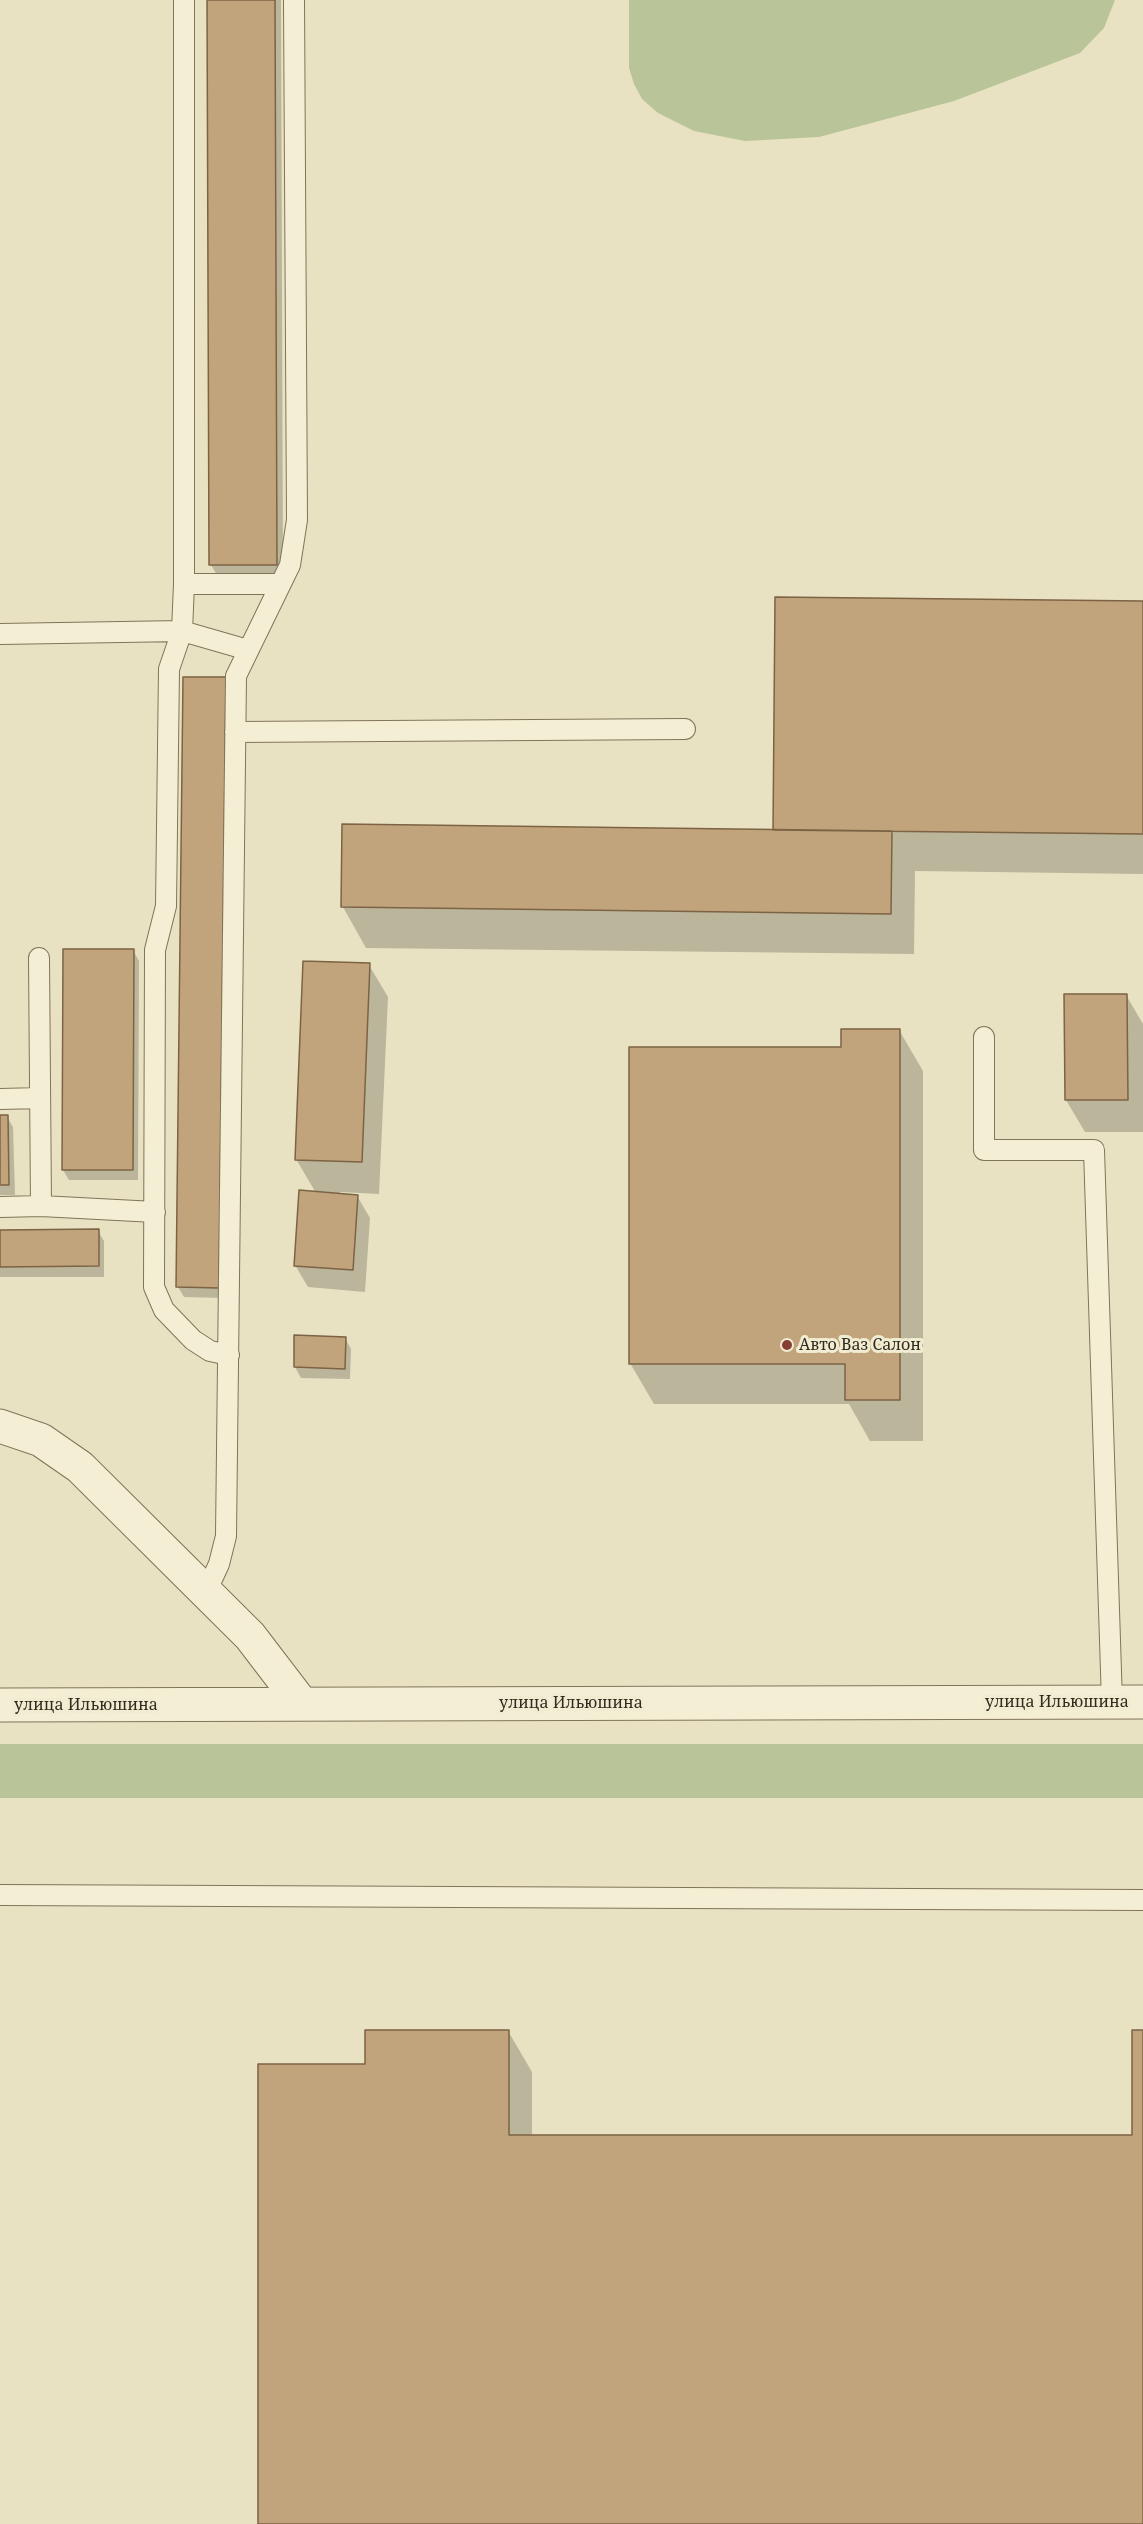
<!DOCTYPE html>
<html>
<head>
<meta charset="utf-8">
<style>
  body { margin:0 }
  canvas { display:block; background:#e8e2c2 }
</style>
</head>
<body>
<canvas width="1143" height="2524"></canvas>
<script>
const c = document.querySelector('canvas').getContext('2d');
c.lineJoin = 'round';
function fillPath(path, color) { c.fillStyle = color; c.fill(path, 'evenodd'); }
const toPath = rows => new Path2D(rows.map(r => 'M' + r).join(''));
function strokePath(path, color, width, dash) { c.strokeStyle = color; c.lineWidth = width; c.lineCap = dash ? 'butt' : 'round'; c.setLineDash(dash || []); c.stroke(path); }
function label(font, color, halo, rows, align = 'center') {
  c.font = font + ' "Noto Serif",serif'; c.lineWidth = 6; c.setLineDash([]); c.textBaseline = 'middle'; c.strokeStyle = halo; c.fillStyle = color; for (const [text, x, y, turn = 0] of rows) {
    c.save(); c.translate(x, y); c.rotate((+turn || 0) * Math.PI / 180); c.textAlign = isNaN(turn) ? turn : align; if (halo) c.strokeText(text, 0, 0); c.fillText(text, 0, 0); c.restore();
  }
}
const green = toPath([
  [629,0,1115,0,1104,28,1080,53,954,101,819,137,745,141,694,131,658,113,642,99,634,84,629,68],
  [0,1744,1143,1744,1143,1798,0,1798]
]);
const shadow = toPath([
  [209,0,281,0,283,575,217,575,211,565],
  [1143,603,1143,874,915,871,914,954,366,948,343,907,774,831],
  [225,679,231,689,224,1298,184,1297,178,1287],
  [133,950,139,961,138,1180,69,1180,63,1170],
  [369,965,388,997,379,1194,340,1192,339,1195,357,1196,370,1218,365,1292,308,1287,295,1265,316,1193,296,1159],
  [1066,995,1126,995,1143,1024,1143,1132,1085,1132,1066,1100],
  [899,1030,923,1071,923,1441,870,1441,849,1404,654,1404,630,1363,842,1049],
  [0,1117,7,1117,13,1127,15,1195,0,1195],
  [0,1231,98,1231,104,1241,104,1277,0,1277],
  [345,1338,351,1349,350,1379,301,1378,295,1367],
  [508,2031,532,2072,532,2137,1133,2137,1143,2031,1143,2524,260,2524,366,2066]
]);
const building = toPath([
  [207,0,275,0,277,565,209,565,207,0],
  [775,597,1143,601,1143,834,773,830,775,597],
  [183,677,226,677,219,1288,176,1287,183,677],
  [342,824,892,831,891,914,341,907,342,824],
  [63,949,134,949,133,1170,62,1170,63,949],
  [303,961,370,963,362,1162,295,1160,303,961],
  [1064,994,1127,994,1128,1100,1065,1100,1064,994],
  [841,1029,900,1029,900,1400,845,1400,845,1364,629,1364,629,1047,841,1047,841,1029],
  [0,1115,8,1115,9,1185,0,1185,0,1115],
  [299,1190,358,1195,353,1270,294,1266,299,1190],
  [99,1229,99,1266,0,1267,0,1230,99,1229],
  [294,1335,346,1337,345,1369,294,1367,294,1335],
  [365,2030,509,2030,509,2135,1132,2135,1132,2030,1143,2030,1143,2524,258,2524,258,2064,365,2064,365,2030]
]);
const service = toPath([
  [184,0,184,584,182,631,169,669,166,906,155,950,154,1287,164,1310,193,1340,210,1351,229,1355],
  [184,584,280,584],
  [0,634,182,631,248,650],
  [235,732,685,729],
  [984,1037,984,1150,1094,1150,1112,1702],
  [0,1099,40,1098],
  [41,1206,155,1212],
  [0,1207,41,1206,39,958],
  [206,1592,219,1564,226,1536,236,676,290,565,297,520,294,0],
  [0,1895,1143,1900]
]);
const minor = toPath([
  [0,1426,41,1440,80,1467,250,1636,302,1704],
  [0,1705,1143,1702]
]);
const markers = [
  [787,1345,6,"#883f33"]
];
const poiNames = [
  ["Авто Ваз Салон",799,1345]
];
const streetNames = [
  ["улица Ильюшина",1057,1702],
  ["улица Ильюшина",571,1703],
  ["улица Ильюшина",86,1705]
];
fillPath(green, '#b9c598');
fillPath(shadow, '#0003');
fillPath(building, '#c2a47c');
strokePath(building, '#7c6344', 1.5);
strokePath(service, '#80745b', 22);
strokePath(minor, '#80745b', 35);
strokePath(service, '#f4efd4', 20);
strokePath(minor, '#f4efd4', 33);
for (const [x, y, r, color] of markers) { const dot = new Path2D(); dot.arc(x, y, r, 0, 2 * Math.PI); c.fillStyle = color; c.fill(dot); strokePath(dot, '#f0ecd1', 2); }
label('16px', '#322a1e', '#f0ecd1', poiNames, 'left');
label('16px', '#322a1e', '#f0ecd1', streetNames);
</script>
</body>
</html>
